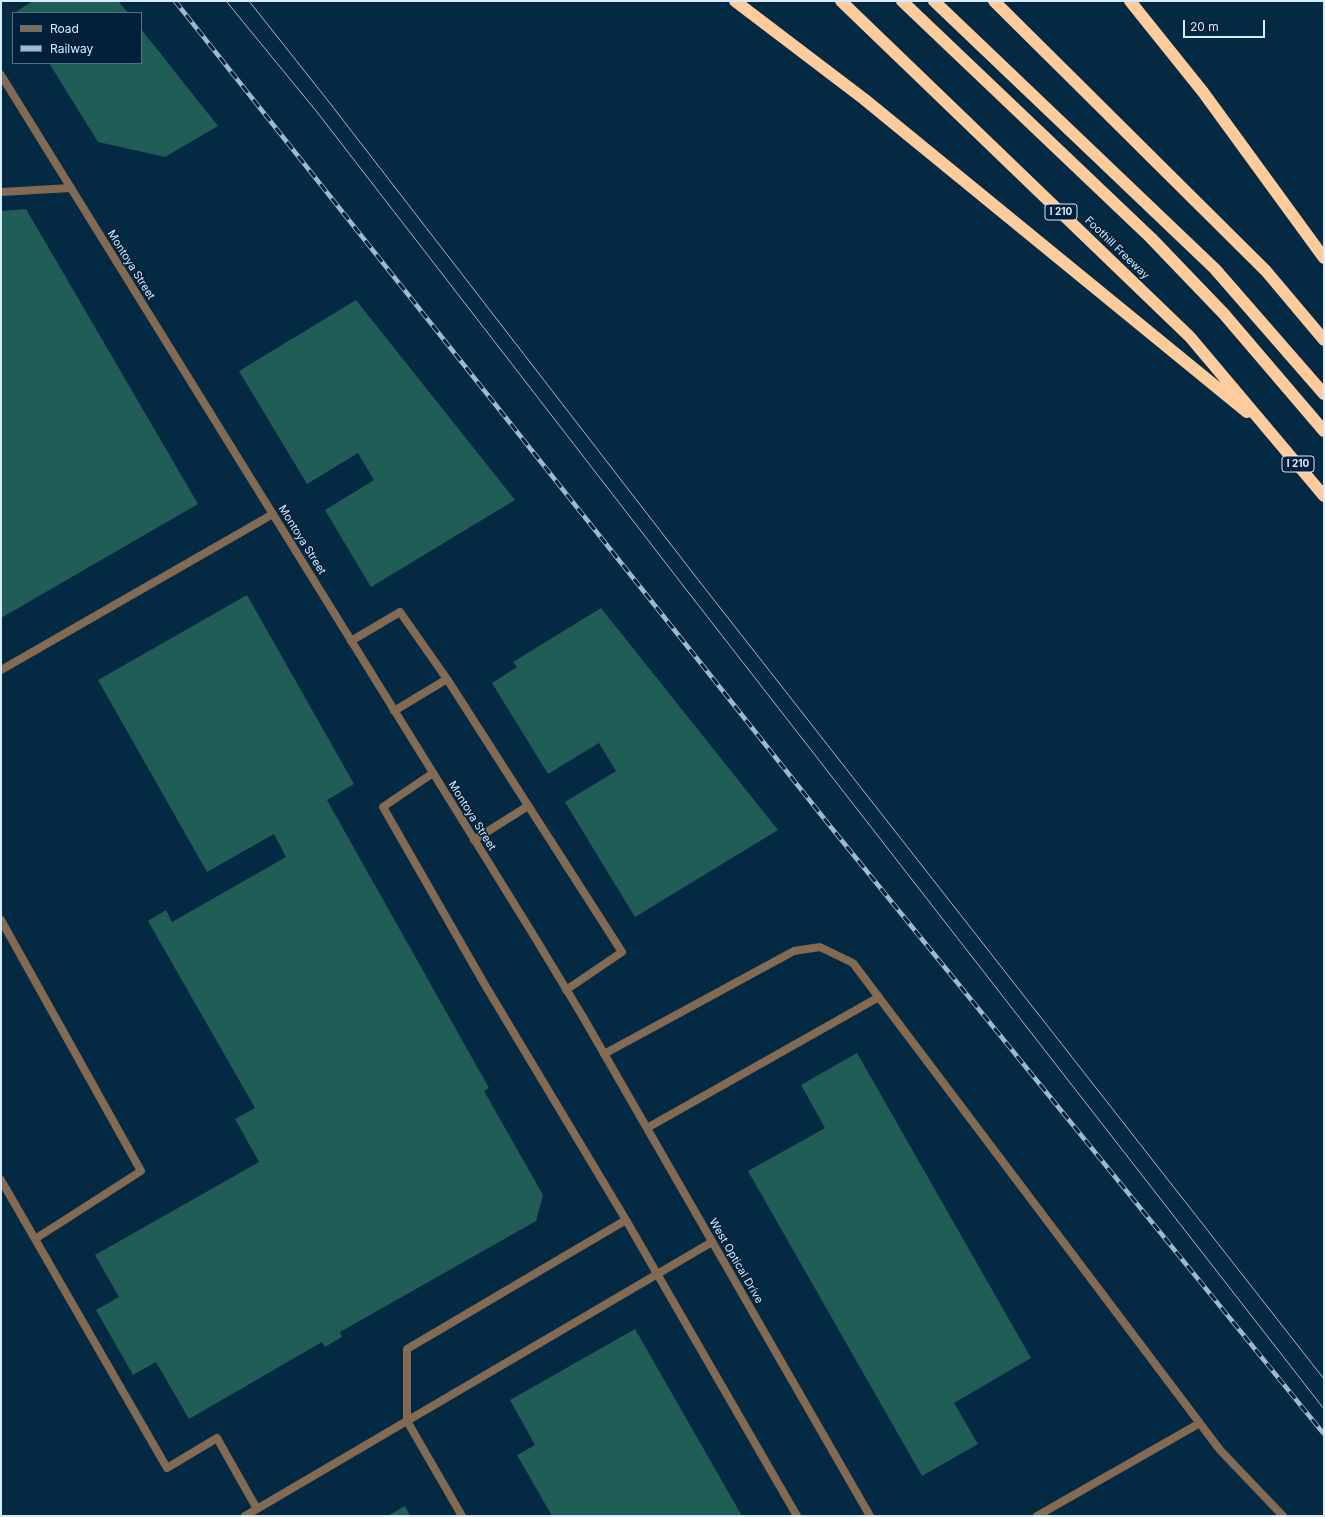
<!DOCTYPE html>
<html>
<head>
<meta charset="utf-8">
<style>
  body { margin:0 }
  #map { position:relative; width:1325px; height:1517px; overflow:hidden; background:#042943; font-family:Inter,sans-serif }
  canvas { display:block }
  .frame { position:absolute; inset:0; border:2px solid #d9ecfe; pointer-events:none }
  .legend { position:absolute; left:12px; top:12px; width:130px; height:52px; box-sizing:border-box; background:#001f38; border:1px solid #577187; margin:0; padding:5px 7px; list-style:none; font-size:12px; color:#d9ecfe }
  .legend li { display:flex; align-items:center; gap:8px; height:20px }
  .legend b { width:20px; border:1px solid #577187 }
  .scale { position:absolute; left:1183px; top:20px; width:82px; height:18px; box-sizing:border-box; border:2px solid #d9ecfe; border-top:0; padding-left:5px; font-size:12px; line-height:14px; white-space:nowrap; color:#d9ecfe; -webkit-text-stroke:3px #001f38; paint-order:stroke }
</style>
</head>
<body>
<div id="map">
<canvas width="1325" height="1517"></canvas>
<div class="frame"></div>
<ul class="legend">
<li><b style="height:5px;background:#836a53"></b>Road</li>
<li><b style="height:5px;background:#a1b9cd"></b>Railway</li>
</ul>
<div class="scale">20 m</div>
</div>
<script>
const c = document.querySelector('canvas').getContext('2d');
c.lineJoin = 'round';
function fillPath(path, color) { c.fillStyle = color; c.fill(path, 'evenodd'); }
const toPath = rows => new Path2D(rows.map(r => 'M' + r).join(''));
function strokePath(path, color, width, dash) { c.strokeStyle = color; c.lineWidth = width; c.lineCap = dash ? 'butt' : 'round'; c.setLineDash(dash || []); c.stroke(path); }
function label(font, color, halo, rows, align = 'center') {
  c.font = font + ' Inter,sans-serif'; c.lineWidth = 3; c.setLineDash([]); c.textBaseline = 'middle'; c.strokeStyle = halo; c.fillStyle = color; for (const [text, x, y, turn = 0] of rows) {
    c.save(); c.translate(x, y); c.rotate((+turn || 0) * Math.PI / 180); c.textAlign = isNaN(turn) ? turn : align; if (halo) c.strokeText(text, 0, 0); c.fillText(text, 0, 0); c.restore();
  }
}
const building = toPath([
  [33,1,118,1,128,13,18,13,17,11],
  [141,29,218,126,165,157,98,142,49,63,141,63],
  [26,209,198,504,1,618,1,211],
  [356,300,515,500,371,587,325,510,374,480,358,453,307,484,239,371],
  [247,595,354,784,327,800,489,1088,484,1091,543,1195,536,1221,340,1332,342,1337,325,1347,322,1342,189,1419,156,1362,133,1375,96,1310,119,1297,95,1255,259,1162,235,1119,255,1108,148,921,166,910,172,922,286,857,274,834,207,872,98,680],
  [601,608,778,830,635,917,565,802,616,771,605,753,599,743,548,774,492,683,517,667,513,662],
  [857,1053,1031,1358,954,1403,978,1444,922,1476,748,1171,825,1128,801,1085],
  [635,1329,742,1516,552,1516,517,1455,535,1445,510,1400],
  [405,1506,410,1516,387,1516]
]);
const lane = toPath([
  [1,192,71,188],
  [351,641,400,612,447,679],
  [1,670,273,514],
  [394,711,447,679,622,952,566,990],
  [433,773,383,807,485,985,626,1220],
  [474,840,528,806],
  [1,920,141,1171,35,1239,167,1468,217,1438,257,1509],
  [583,1017,870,1516],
  [604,1054,794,951,820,947,853,963,1220,1450,1283,1516],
  [647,1128,879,997],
  [1,1180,35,1239],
  [245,1516,712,1242],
  [462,1516,407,1421,407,1349,626,1220,797,1516],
  [1037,1516,1200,1423]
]);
const street = toPath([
  [1,75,531,931,583,1017]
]);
const highway = toPath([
  [735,1,864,99,1247,412],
  [841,1,1190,337,1324,496],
  [902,1,1151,238,1224,314,1324,431],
  [934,1,1215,269,1324,394],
  [994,1,1266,271,1324,340],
  [1130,1,1203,92,1324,258]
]);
const tram = toPath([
  [226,1,317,112,685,588,1324,1409],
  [249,1,329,102,696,577,1324,1379]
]);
const rail = toPath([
  [175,1,830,826,1324,1434]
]);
const shields = [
  [1061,212,32],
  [1298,464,32]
];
const shieldNames = [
  ["I 210",1061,212],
  ["I 210",1298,464]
];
const streetNames = [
  ["Foothill Freeway",1117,248,44],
  ["Montoya Street",131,265,58],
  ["Montoya Street",302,540,58],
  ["Montoya Street",472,816,58],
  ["West Optical Drive",736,1261,60]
];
fillPath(building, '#205d57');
strokePath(lane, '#836a53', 8);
strokePath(street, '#836a53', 8);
strokePath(highway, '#fecc9c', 12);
strokePath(tram, '#a1b9cd', 1);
strokePath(rail, '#a1b9cd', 4.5);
strokePath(rail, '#001f38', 3, [9]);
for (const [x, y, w] of shields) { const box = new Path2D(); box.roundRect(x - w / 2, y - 8, w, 16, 3); c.fillStyle = '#001f38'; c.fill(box); strokePath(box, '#d9ecfe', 1); }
label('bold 10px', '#d9ecfe', null, shieldNames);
label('11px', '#d9ecfe', '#001f38', streetNames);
</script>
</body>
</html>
